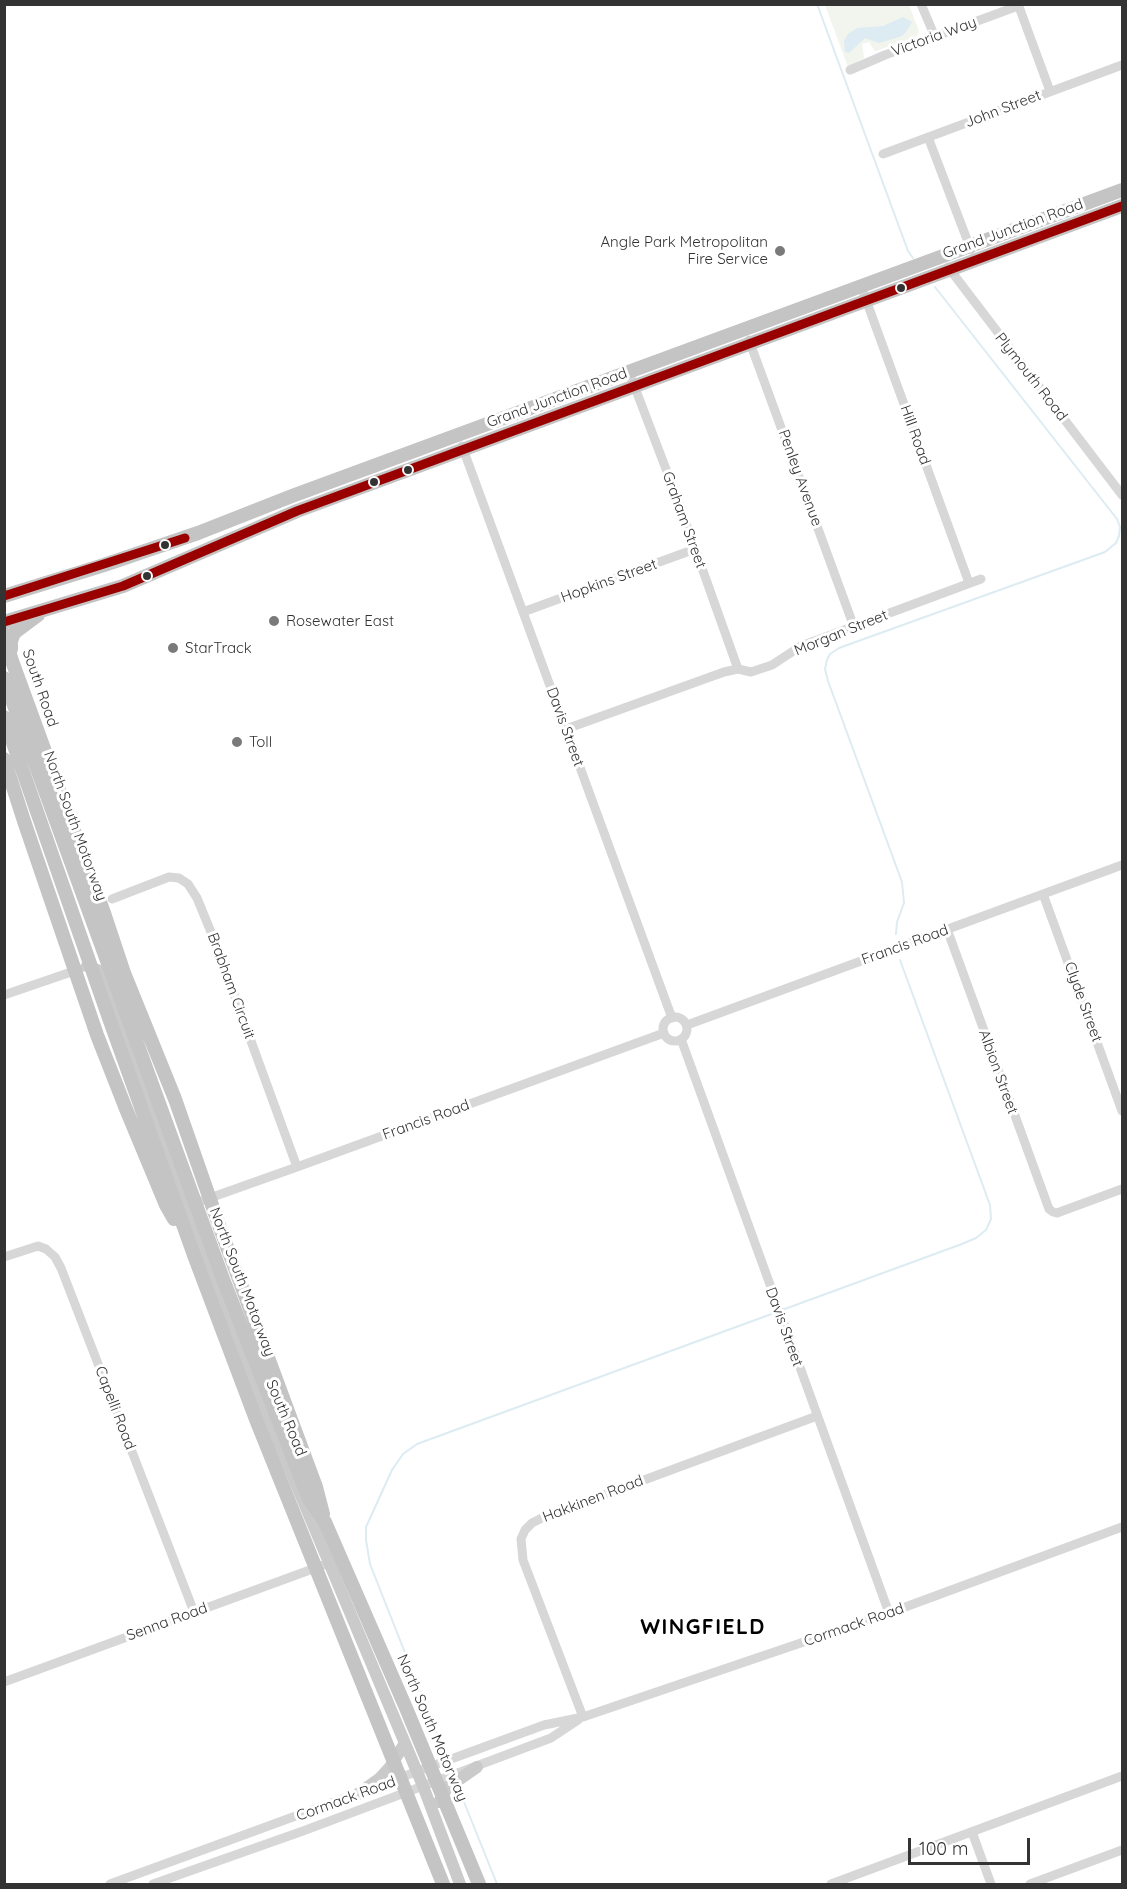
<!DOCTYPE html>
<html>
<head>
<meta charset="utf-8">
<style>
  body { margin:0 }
  #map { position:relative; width:1127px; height:1889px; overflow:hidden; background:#fff; font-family:Quicksand,sans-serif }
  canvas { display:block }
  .frame { position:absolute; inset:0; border:6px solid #333; pointer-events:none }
  .scale { position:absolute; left:908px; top:1838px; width:122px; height:27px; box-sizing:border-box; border:3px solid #333; border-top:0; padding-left:8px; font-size:18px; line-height:21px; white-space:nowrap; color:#333; -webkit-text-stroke:4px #fff; paint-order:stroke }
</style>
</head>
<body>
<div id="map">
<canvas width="1127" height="1889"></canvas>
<div class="frame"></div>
<div class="scale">100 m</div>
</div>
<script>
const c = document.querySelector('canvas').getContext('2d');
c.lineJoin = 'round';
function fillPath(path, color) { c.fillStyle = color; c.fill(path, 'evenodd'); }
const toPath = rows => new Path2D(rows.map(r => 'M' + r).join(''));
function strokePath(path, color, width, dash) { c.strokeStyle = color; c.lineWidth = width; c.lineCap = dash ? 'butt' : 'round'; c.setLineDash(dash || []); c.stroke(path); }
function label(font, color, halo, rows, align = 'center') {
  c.font = font + ' Quicksand,sans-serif'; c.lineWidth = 6; c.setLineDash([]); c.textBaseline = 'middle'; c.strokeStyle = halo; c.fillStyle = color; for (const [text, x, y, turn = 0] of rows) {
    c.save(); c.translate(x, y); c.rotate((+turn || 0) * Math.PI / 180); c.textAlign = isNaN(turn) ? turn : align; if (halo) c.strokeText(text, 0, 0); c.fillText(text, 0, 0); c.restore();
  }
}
const green = toPath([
  [825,5,909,5,919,31,917,36,876,51,874,50,869,42,862,44,864,58,848,67]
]);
const water = toPath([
  [903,17,912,22,906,32,902,36,879,43,865,38,849,53,845,52,844,41,848,34,857,28,883,26]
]);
const stream = toPath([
  [817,4,908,251,913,258],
  [896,934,897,922,904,903,902,882,828,681,825,669,827,660,830,654,839,648,1105,552,1116,543,1119,536,1120,527,1117,519,935,287],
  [782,1310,962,1244,976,1238,986,1230,991,1219,990,1205,900,960],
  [441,1744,370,1564,366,1540,366,1527,392,1470,403,1454,417,1444,777,1312],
  [462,1797,497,1884]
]);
const minor = toPath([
  [921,4,935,37],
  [1018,4,1050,91],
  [850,70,885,55,1018,6],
  [928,137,971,250],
  [883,154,1122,65],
  [948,267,1122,495],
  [861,286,969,583],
  [749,340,854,627],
  [629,372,677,498,738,669],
  [462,446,672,1018],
  [523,612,695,549],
  [566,729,724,672,738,669,751,672,772,665,801,646,981,579],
  [1043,894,1122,1111],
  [112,899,169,877,179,878,188,884,197,898,213,937,297,1167],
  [947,929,1049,1209,1053,1212,1057,1213,1122,1189],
  [4,995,80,969],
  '663 1029a12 12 0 1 1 24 0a12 12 0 1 1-24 0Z',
  [687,1025,1122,865],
  [681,1039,889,1613],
  [190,1205,297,1167,664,1033],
  [4,1257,38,1246,46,1249,55,1257,61,1268,194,1612],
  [4,1682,329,1563],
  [583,1717,523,1560,521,1539,525,1530,532,1523,544,1517,817,1416],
  [972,1832,991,1884],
  [110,1884,544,1725,583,1717,889,1613,1122,1527],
  [153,1884,303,1831,551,1738,578,1720],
  [831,1884,1122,1776],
  [1030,1884,1122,1850]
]);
const major = toPath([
  [87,966,100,971,106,980,256,1389,423,1786,460,1884],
  [358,1794,379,1779,390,1767,405,1743],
  [439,1802,447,1788,477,1767]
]);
const highway = toPath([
  [4,596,104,565,198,533,292,496,1122,190],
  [4,622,123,586,297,511,1122,206],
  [4,634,12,661,104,913,124,973,175,1099,220,1228,316,1487,323,1514],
  [11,649,11,641,14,633,38,615],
  [4,678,223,1279,309,1499,325,1522,406,1708,479,1884],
  [4,717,110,1021,195,1258,257,1422,443,1884],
  [4,759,25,824,97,1035,126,1109,166,1205,174,1219]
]);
const bus1 = toPath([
  [4,596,185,538],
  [4,622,123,586,297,511,1122,206]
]);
const markers = [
  [780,251,6,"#7a7a7a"],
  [901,288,5,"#333"],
  [408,470,5,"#333"],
  [374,482,5,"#333"],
  [165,545,5,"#333"],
  [147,576,5,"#333"],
  [274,621,6,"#7a7a7a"],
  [173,648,6,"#7a7a7a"],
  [237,742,6,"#7a7a7a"]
];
const streetNames = [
  ["Victoria Way",934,37,-20],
  ["John Street",1003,109,-21],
  ["Grand Junction Road",1013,229,-20],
  ["Plymouth Road",1031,377,52],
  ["Grand Junction Road",557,398,-20],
  ["Hill Road",915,435,70],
  ["Penley Avenue",800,478,70],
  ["Graham Street",684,520,70],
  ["Hopkins Street",609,581,-20],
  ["Morgan Street",841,633,-22],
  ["South Road",40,688,71],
  ["Davis Street",565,727,70],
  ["North South Motorway",75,826,70],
  ["Francis Road",905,945,-20],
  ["Brabham Circuit",231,986,70],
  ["Clyde Street",1083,1002,70],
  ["Albion Street",998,1072,70],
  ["Francis Road",426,1120,-20],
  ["North South Motorway",242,1282,69],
  ["Davis Street",784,1327,70],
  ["Capelli Road",115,1408,69],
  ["South Road",286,1418,67],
  ["Hakkinen Road",593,1499,-21],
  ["Senna Road",167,1622,-20],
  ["Cormack Road",854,1625,-19],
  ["North South Motorway",432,1728,67],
  ["Cormack Road",346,1799,-20]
];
const poiNames = [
  ["Angle Park Metropolitan",768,242,"right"],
  ["Fire Service",768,259,"right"],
  ["Rosewater East",286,621],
  ["StarTrack",185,648],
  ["Toll",249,742]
];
const districtNames = [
  ["WINGFIELD",703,1628]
];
fillPath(green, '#f1f5ed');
fillPath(water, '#ddebf3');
strokePath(stream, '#ddebf3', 2);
strokePath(minor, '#d7d7d7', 9);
strokePath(major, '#cacaca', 12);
strokePath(highway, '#c4c4c4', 14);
strokePath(bus1, '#900', 9);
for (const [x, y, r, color] of markers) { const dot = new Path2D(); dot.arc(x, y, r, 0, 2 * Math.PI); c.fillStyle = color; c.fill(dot); strokePath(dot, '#fff', 2); }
label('15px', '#333', '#fff', streetNames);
label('15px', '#333', '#fff', poiNames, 'left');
c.letterSpacing = '1.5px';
label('bold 21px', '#000', '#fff', districtNames);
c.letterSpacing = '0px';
</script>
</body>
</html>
